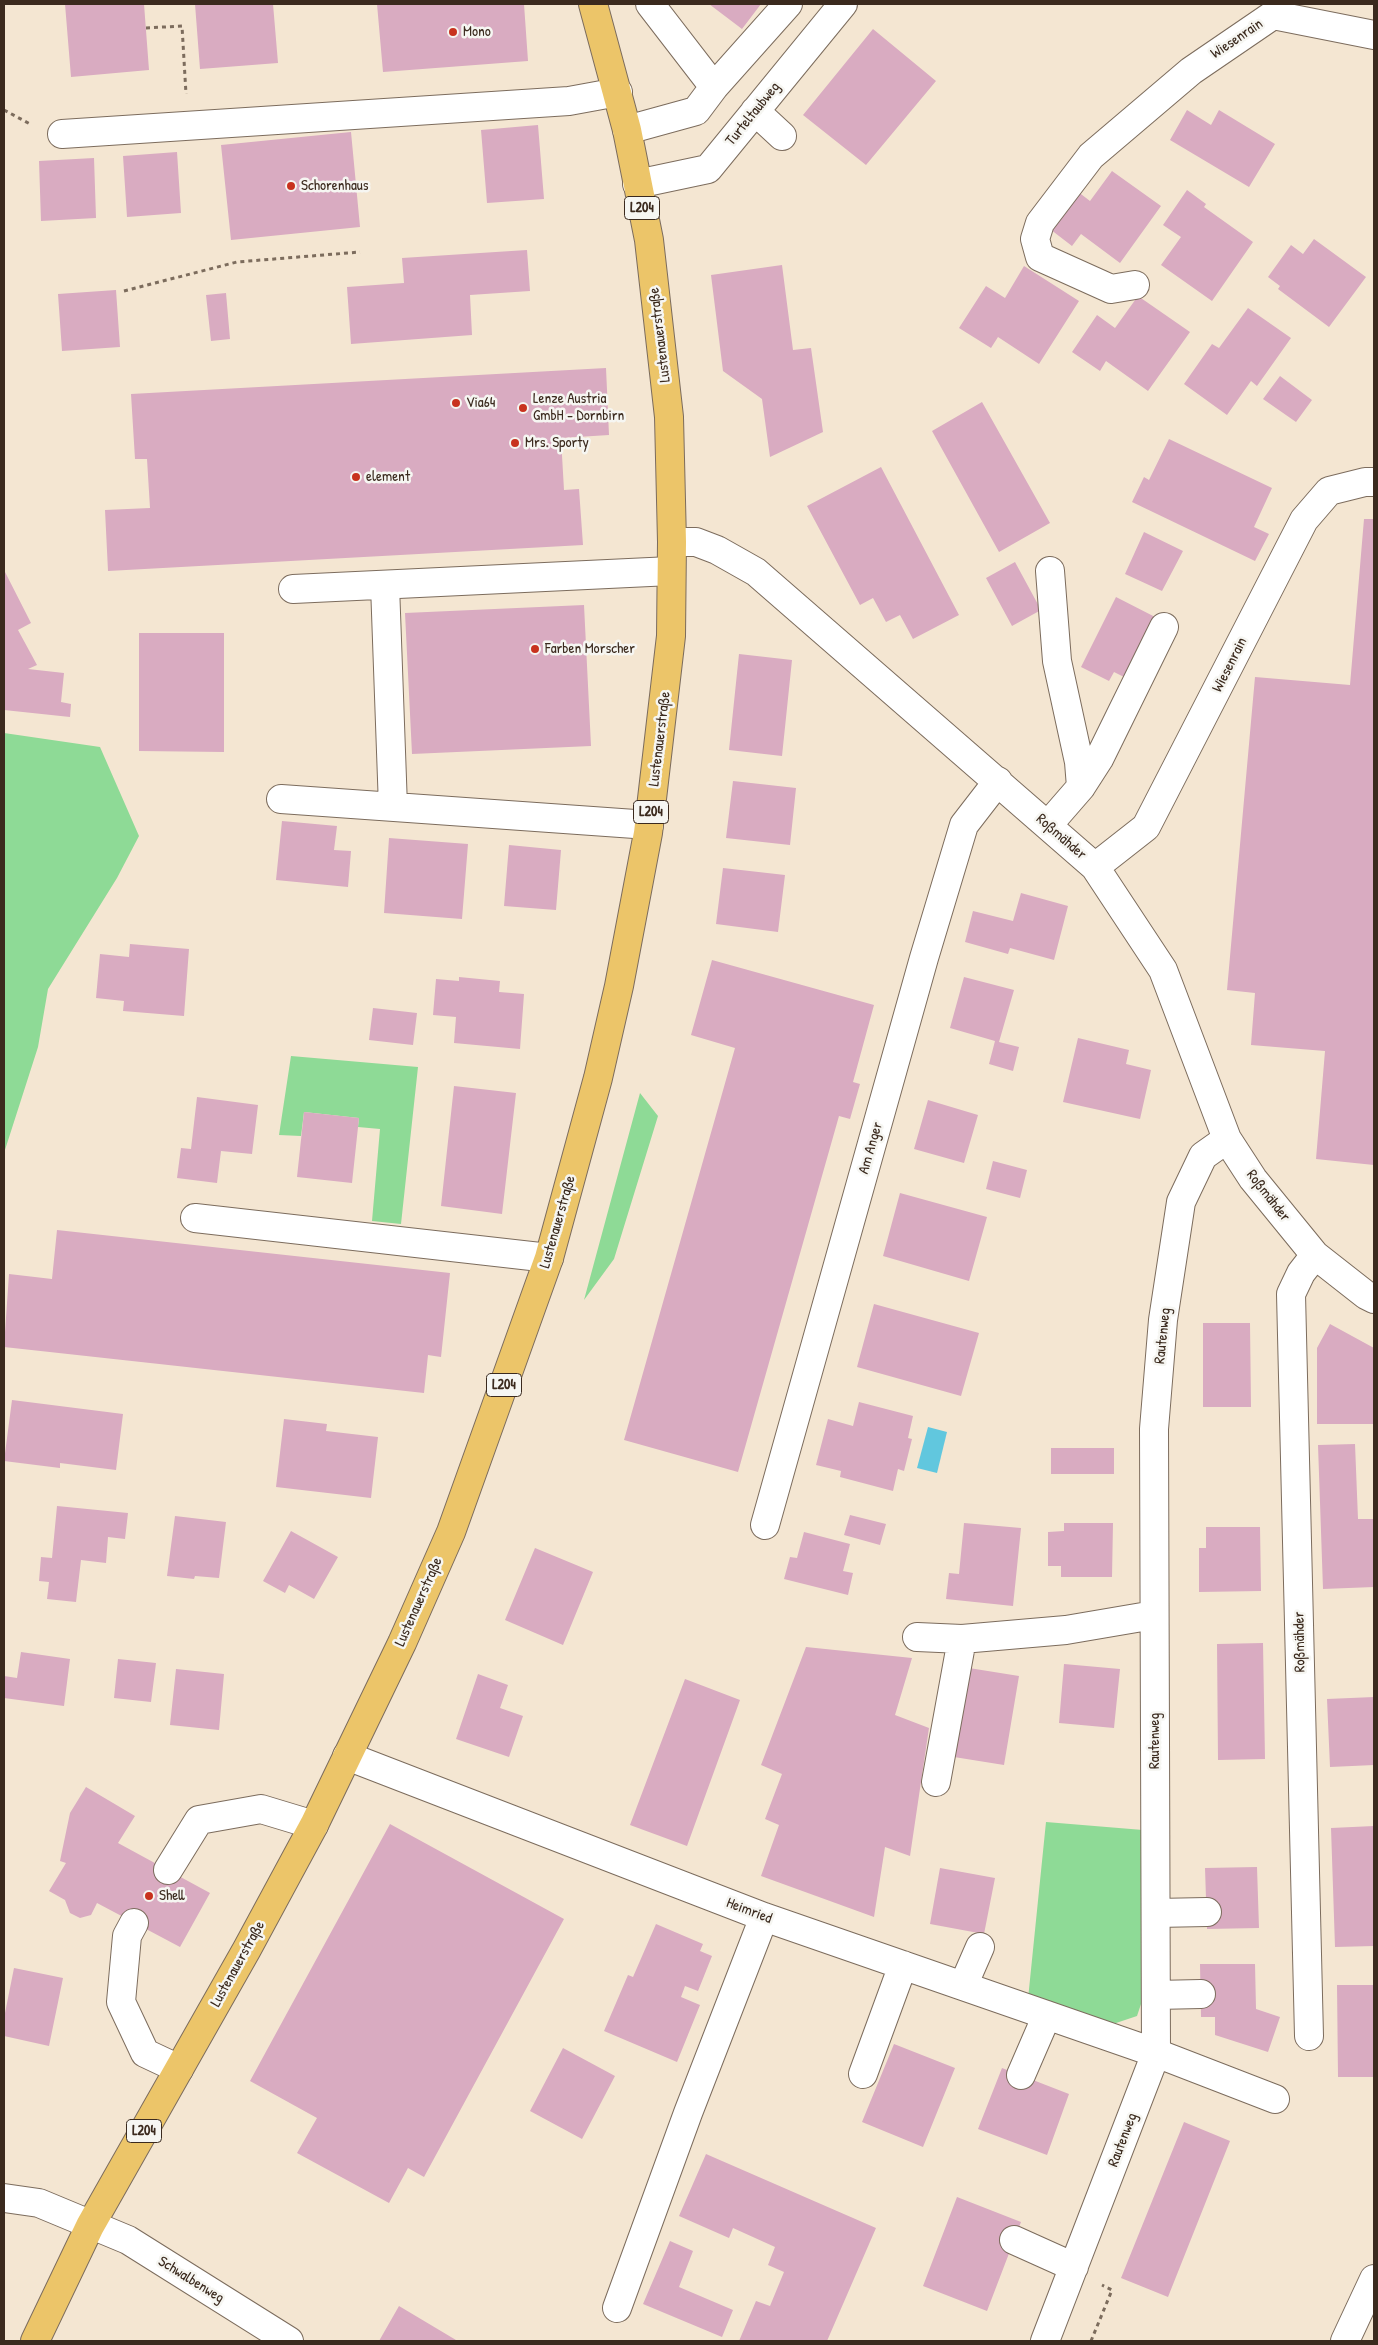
<!DOCTYPE html>
<html>
<head>
<meta charset="utf-8">
<style>
  body { margin:0 }
  #map { position:relative; width:1378px; height:2345px; overflow:hidden; background:#f4e6d2; font-family:"Patrick Hand",sans-serif }
  canvas { display:block }
  .frame { position:absolute; inset:0; border:5px solid #3b2a1e; pointer-events:none }
</style>
</head>
<body>
<div id="map">
<canvas width="1378" height="2345"></canvas>
<div class="frame"></div>
</div>
<script>
const c = document.querySelector('canvas').getContext('2d');
c.lineJoin = 'round';
function fillPath(path, color) { c.fillStyle = color; c.fill(path, 'evenodd'); }
const toPath = rows => new Path2D(rows.map(r => 'M' + r).join(''));
function strokePath(path, color, width, dash) { c.strokeStyle = color; c.lineWidth = width; c.lineCap = dash ? 'butt' : 'round'; c.setLineDash(dash || []); c.stroke(path); }
function label(font, color, halo, rows, align = 'center') {
  c.font = font + ' "Patrick Hand",sans-serif'; c.lineWidth = 5; c.setLineDash([]); c.textBaseline = 'middle'; c.strokeStyle = halo; c.fillStyle = color; for (const [text, x, y, turn = 0] of rows) {
    c.save(); c.translate(x, y); c.rotate((+turn || 0) * Math.PI / 180); c.textAlign = isNaN(turn) ? turn : align; if (halo) c.strokeText(text, 0, 0); c.fillText(text, 0, 0); c.restore();
  }
}
const green = toPath([
  [4,733,100,747,139,836,117,878,48,989,38,1047,4,1153],
  [291,1056,418,1067,401,1224,372,1221,380,1129,358,1127,359,1118,304,1112,301,1136,279,1135],
  [640,1093,658,1116,614,1259,584,1300],
  [1046,1822,1143,1830,1145,1992,1137,2016,1116,2023,1080,2019,1028,1999]
]);
const water = toPath([
  [928,1427,947,1432,937,1473,917,1468]
]);
const building = toPath([
  [65,4,144,4,149,70,71,77],
  [195,4,273,4,278,63,200,69],
  [377,4,524,4,528,61,383,72],
  [709,4,761,4,742,29],
  [873,29,936,81,866,165,803,115],
  [1187,110,1211,125,1219,110,1275,144,1249,187,1170,140],
  [538,125,544,199,487,203,481,130],
  [351,132,360,227,231,240,221,145],
  [177,152,181,213,127,217,123,156],
  [94,158,96,218,41,221,39,161],
  [1112,171,1161,206,1120,263,1081,234,1072,246,1046,226,1073,188,1090,201],
  [1187,190,1206,204,1204,207,1253,242,1212,301,1161,265,1181,237,1163,225],
  [1314,239,1366,277,1329,327,1278,289,1280,286,1268,277,1291,245,1303,254],
  [527,250,530,291,470,295,472,335,351,344,347,287,404,283,402,258],
  [782,265,793,350,811,348,823,432,770,457,762,399,723,371,711,275],
  [1024,266,1079,301,1039,364,998,337,991,348,959,328,986,286,1005,298],
  [116,290,120,347,62,351,58,294],
  [226,293,230,339,211,341,206,295],
  [1138,296,1190,332,1148,391,1106,361,1100,371,1072,352,1097,315,1115,328],
  [1248,308,1291,338,1257,386,1251,381,1227,415,1184,384,1212,344,1219,348],
  [606,368,609,435,561,438,564,490,579,489,583,545,108,571,105,510,150,508,147,459,135,459,131,394],
  [1280,376,1312,400,1296,422,1263,399],
  [982,402,1050,523,999,552,932,431],
  [1169,439,1272,488,1254,527,1269,534,1255,561,1132,502,1144,477,1149,480],
  [881,467,959,615,913,639,900,615,886,622,873,598,860,605,807,506],
  [1364,519,1374,519,1374,1165,1316,1159,1325,1051,1251,1045,1255,993,1227,990,1255,677,1350,685],
  [1144,532,1183,551,1162,591,1125,574],
  [1015,562,1041,610,1012,626,986,578],
  [4,570,31,623,18,630,37,665,28,669,64,673,61,702,71,704,70,717,4,710],
  [1116,597,1159,619,1130,680,1114,672,1109,681,1081,667],
  [584,605,591,746,412,754,405,613],
  [139,633,224,633,224,752,139,751],
  [739,654,792,660,782,756,729,750],
  [733,781,796,788,790,845,726,838],
  [282,821,337,826,334,850,351,851,348,887,276,880],
  [389,838,468,844,462,919,384,913],
  [509,845,561,850,556,910,504,906],
  [723,868,785,875,778,932,716,924],
  [1021,893,1068,906,1054,960,1010,948,1008,954,965,942,973,911,1013,921],
  [130,944,189,949,184,1016,123,1011,124,1001,96,998,100,954,129,957],
  [712,960,874,1005,853,1082,860,1084,850,1119,839,1116,738,1472,624,1440,735,1048,691,1035],
  [459,977,500,981,499,992,524,994,520,1049,454,1043,456,1017,433,1015,436,979,459,981],
  [964,977,1014,990,999,1042,1019,1047,1013,1071,989,1064,995,1041,950,1028],
  [373,1008,417,1013,413,1045,369,1040],
  [1078,1038,1129,1050,1126,1064,1151,1070,1140,1119,1063,1102],
  [454,1086,516,1093,502,1214,441,1206],
  [197,1097,258,1105,252,1154,221,1151,217,1183,177,1178,181,1148,191,1149],
  [928,1100,978,1115,964,1163,914,1149],
  [304,1112,359,1118,352,1183,297,1177],
  [993,1161,1027,1170,1020,1198,986,1189],
  [900,1193,987,1217,969,1281,883,1256],
  [57,1230,450,1273,441,1357,428,1355,424,1393,4,1347,9,1274,52,1279],
  [874,1304,979,1333,961,1396,857,1367],
  [1203,1323,1250,1323,1251,1407,1203,1407],
  [1330,1324,1374,1348,1374,1424,1317,1424,1317,1348],
  [12,1400,123,1414,116,1470,60,1463,60,1468,4,1461],
  [859,1402,913,1416,908,1438,912,1439,904,1471,898,1469,893,1491,840,1477,841,1471,816,1465,828,1419,853,1426],
  [284,1419,327,1424,326,1431,378,1437,371,1498,276,1487],
  [1355,1444,1358,1519,1374,1519,1374,1587,1323,1589,1318,1445],
  [1051,1448,1114,1448,1114,1474,1051,1474],
  [57,1506,128,1513,125,1539,108,1537,106,1563,81,1560,76,1602,47,1599,49,1582,39,1581,41,1557,52,1558],
  [850,1515,886,1524,880,1545,844,1535],
  [175,1516,226,1522,219,1578,195,1576,194,1579,167,1576],
  [964,1523,1021,1528,1013,1606,946,1599,949,1573,959,1574],
  [1064,1523,1113,1523,1112,1577,1061,1577,1061,1566,1048,1566,1048,1532,1064,1531],
  [1206,1527,1260,1527,1261,1591,1199,1592,1199,1548,1206,1548],
  [291,1531,338,1557,314,1599,289,1585,285,1593,263,1581],
  [804,1532,850,1544,843,1571,853,1573,848,1595,784,1579,790,1557,797,1558],
  [535,1548,593,1572,563,1645,505,1620],
  [1263,1643,1265,1759,1218,1760,1217,1644],
  [806,1647,912,1658,895,1715,929,1728,910,1856,885,1847,874,1917,761,1876,779,1825,765,1819,782,1774,761,1765],
  [21,1652,70,1659,64,1706,4,1698,4,1676,17,1678],
  [118,1659,156,1663,151,1702,114,1698],
  [1064,1664,1120,1669,1114,1728,1059,1723],
  [969,1668,1019,1676,1004,1765,954,1757],
  [176,1669,224,1674,219,1730,170,1725],
  [478,1674,508,1685,500,1708,523,1716,509,1757,456,1739],
  [685,1679,740,1700,687,1846,630,1825],
  [1374,1697,1374,1765,1330,1767,1327,1699],
  [86,1787,135,1816,118,1843,210,1893,180,1947,97,1903,91,1915,80,1918,70,1913,65,1900,49,1891,66,1863,60,1861,70,1813],
  [390,1824,564,1919,424,2177,408,2168,389,2203,297,2153,317,2118,250,2081],
  [1374,1826,1374,1946,1335,1947,1331,1828],
  [1257,1867,1259,1928,1207,1929,1205,1868],
  [940,1868,995,1878,984,1934,930,1924],
  [656,1924,703,1944,700,1951,712,1956,698,1991,685,1986,681,1997,700,2005,677,2062,604,2031,628,1975,633,1977],
  [1200,1964,1255,1964,1256,2009,1280,2017,1268,2052,1215,2035,1215,2017,1201,2017],
  [14,1968,63,1978,49,2046,4,2036,4,2018],
  [1337,1985,1374,1985,1374,2077,1338,2077],
  [894,2044,955,2068,923,2147,862,2122],
  [563,2048,615,2076,582,2139,530,2111],
  [1002,2068,1069,2094,1047,2155,978,2129],
  [1184,2122,1230,2141,1168,2297,1121,2278],
  [706,2154,876,2228,827,2341,739,2341,756,2301,770,2306,784,2272,768,2265,775,2247,733,2228,729,2238,679,2216],
  [957,2197,1021,2222,987,2311,923,2286],
  [670,2241,693,2251,679,2287,733,2310,722,2337,643,2304],
  [399,2306,456,2340,455,2341,379,2341]
]);
const path = toPath([
  [146,28,182,26,186,94],
  [4,110,32,125],
  [124,291,237,262,360,252],
  [1091,2341,1112,2290,1102,2285]
]);
const minor = toPath([
  [650,4,714,87],
  [755,111,782,136],
  [627,130,696,111,714,87,788,4],
  [62,134,569,101,618,92],
  [637,184,708,169,843,4],
  [1135,285,1111,289,1040,257,1035,239,1040,223,1091,156,1191,71,1273,15,1374,35],
  [672,542,696,542,717,550,756,572,1095,867,1163,970,1227,1139,1253,1179,1315,1255,1366,1295,1374,1299],
  [385,585,393,807],
  [293,589,671,571],
  [1081,787,1099,759,1164,627],
  [281,799,649,825],
  [1048,825,1081,787,1079,762,1057,661,1050,571],
  [1095,867,1146,827,1304,520,1329,491,1365,482,1374,482],
  [195,1218,549,1258],
  [765,1525,924,958,964,825,998,781],
  [917,1637,962,1639,1066,1630,1154,1615],
  [347,1756,764,1917,1156,2053,1275,2099],
  [936,1782,962,1639],
  [168,1870,199,1820,261,1809,314,1825],
  [1156,1913,1207,1912],
  [134,1923,127,1936,121,2002,145,2053,179,2069],
  [963,1986,980,1947],
  [1156,1995,1201,1994],
  [1309,2036,1291,1294,1301,1273,1315,1255],
  [863,2074,903,1965],
  [1021,2075,1047,2015],
  [4,2198,39,2203,128,2240,289,2341],
  [1014,2240,1074,2267],
  [617,2308,688,2113,764,1917],
  [1045,2341,1156,2053,1154,1429,1163,1320,1181,1202,1203,1156,1227,1139],
  [1345,2341,1374,2279]
]);
const major = toPath([
  [35,2341,90,2226,247,1949,314,1825,402,1643,451,1532,549,1258,598,1078,619,986,648,833,671,636,672,542,669,417,649,240,627,130,593,4]
]);
const markers = [
  [453,32,5,"#c8321e"],
  [291,186,5,"#c8321e"],
  [456,403,5,"#c8321e"],
  [523,408,5,"#c8321e"],
  [515,443,5,"#c8321e"],
  [356,477,5,"#c8321e"],
  [535,649,5,"#c8321e"],
  [149,1896,5,"#c8321e"]
];
const shields = [
  [642,208,35],
  [651,812,35],
  [504,1385,35],
  [144,2131,35]
];
const shieldNames = [
  ["L204",642,208],
  ["L204",651,812],
  ["L204",504,1385],
  ["L204",144,2131]
];
const poiNames = [
  ["Mono",463,32],
  ["Schorenhaus",301,186],
  ["Lenze Austria",533,399],
  ["GmbH - Dornbirn",533,416],
  ["Via64",466,403],
  ["Mrs. Sporty",525,443],
  ["element",366,477],
  ["Farben Morscher",545,649],
  ["Shell",159,1896]
];
const streetNames = [
  ["Wiesenrain",1237,39,-34],
  ["Turteltaubweg",753,114,-51],
  ["Lustenauerstraße",660,335,-97],
  ["Wiesenrain",1230,665,-63],
  ["Lustenauerstraße",660,739,-83],
  ["Roßmähder",1061,837,41],
  ["Am Anger",871,1148,-74],
  ["Roßmähder",1268,1196,52],
  ["Lustenauerstraße",558,1222,-74],
  ["Rautenweg",1163,1336,-84],
  ["Lustenauerstraße",419,1602,-66],
  ["Roßmähder",1300,1642,-91],
  ["Rautenweg",1155,1741,-90],
  ["Heimried",749,1911,21],
  ["Lustenauerstraße",238,1964,-61],
  ["Rautenweg",1123,2140,-69],
  ["Schwalbenweg",191,2280,32]
];
fillPath(green, '#8eda96');
fillPath(water, '#61c7de');
fillPath(building, '#d9abc1');
strokePath(minor, '#7c6c5d', 30);
strokePath(major, '#7c6c5d', 30);
strokePath(path, '#7c6c5d', 3, [4, 4]);
strokePath(minor, '#fff', 28);
strokePath(major, '#ecc569', 28);
for (const [x, y, r, color] of markers) { const dot = new Path2D(); dot.arc(x, y, r, 0, 2 * Math.PI); c.fillStyle = color; c.fill(dot); strokePath(dot, '#f6f6f2', 2); }
for (const [x, y, w] of shields) { const box = new Path2D(); box.roundRect(x - w / 2, y - 11.5, w, 23, 4); c.fillStyle = '#f6f6f2'; c.fill(box); strokePath(box, '#3b2a1e', 1); }
label('bold 14px', '#3b2a1e', null, shieldNames);
label('15px', '#3b2a1e', '#f6f6f2', poiNames, 'left');
label('15px', '#3b2a1e', '#f6f6f2', streetNames);
</script>
</body>
</html>
